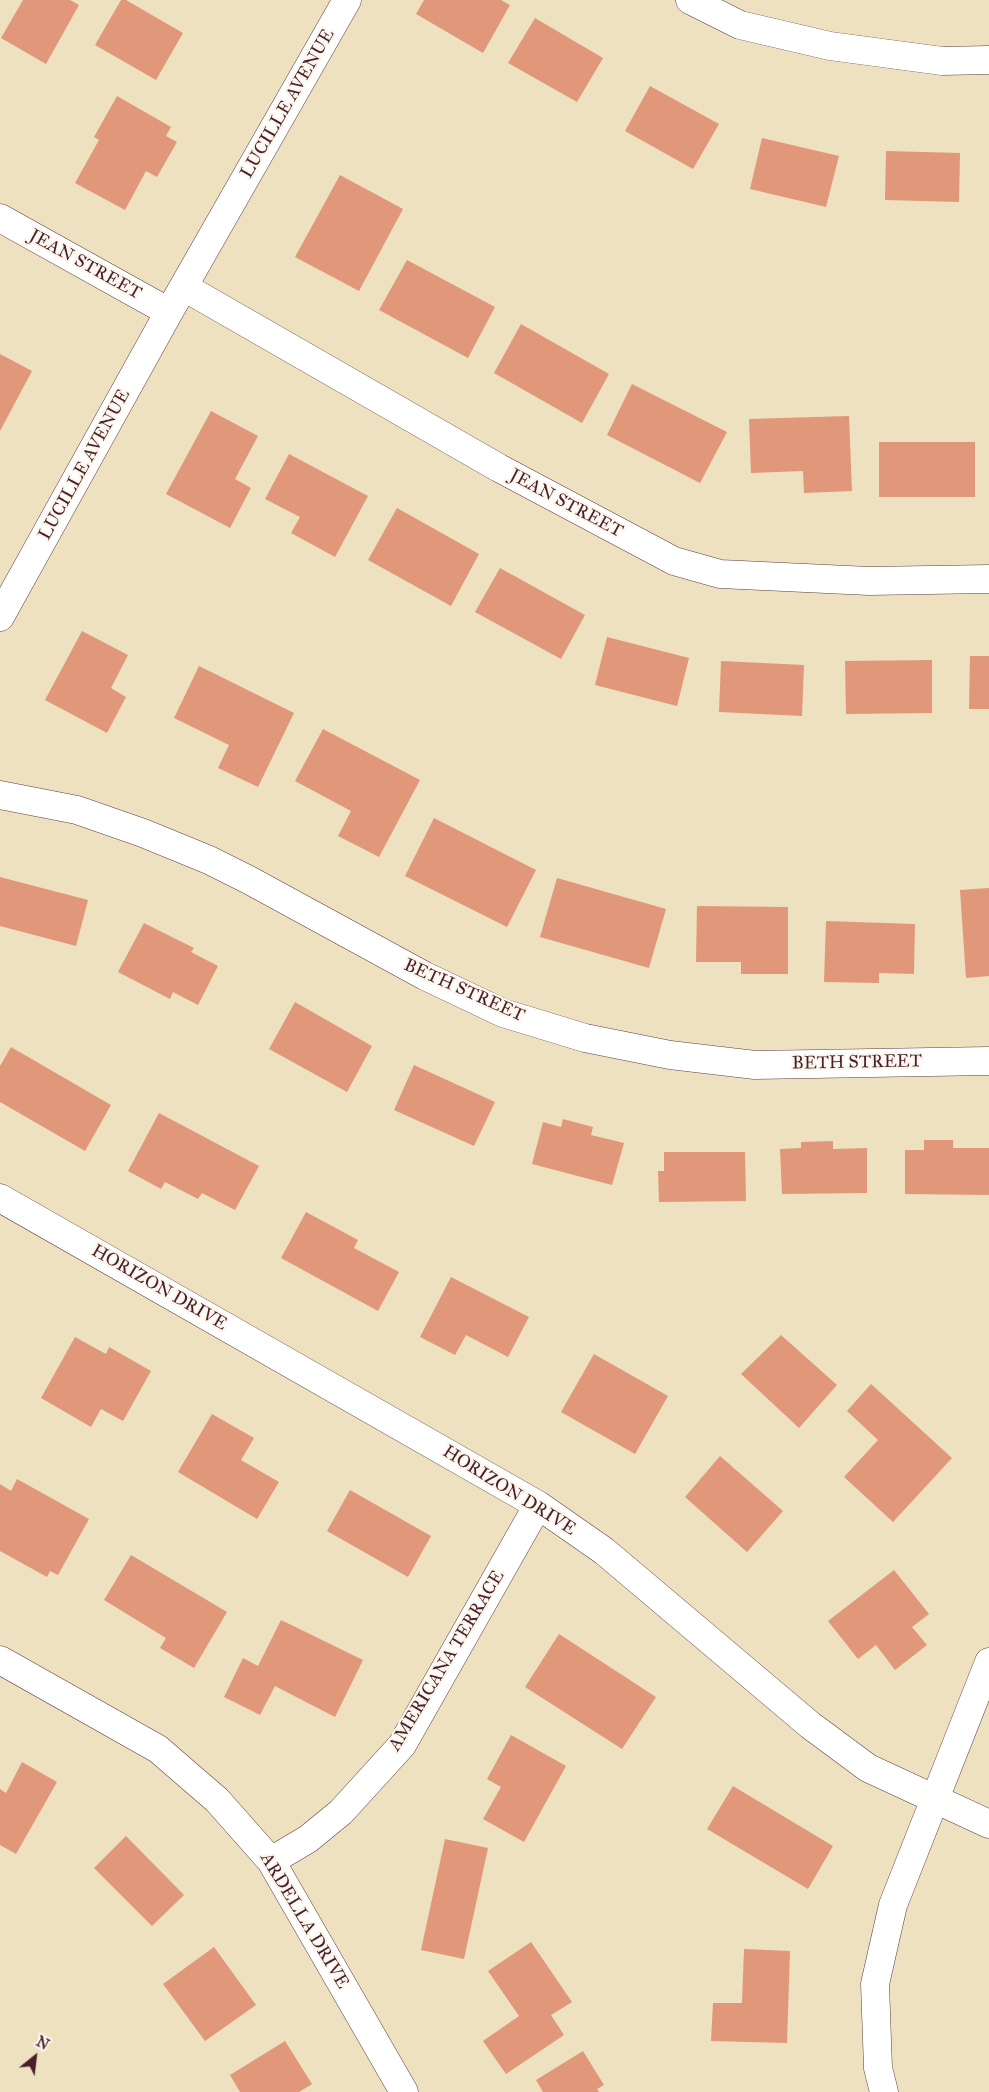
<!DOCTYPE html>
<html>
<head>
<meta charset="utf-8">
<style>
  body { margin:0 }
  #map { position:relative; width:989px; height:2092px; overflow:hidden; background:#ede1c0; font-family:"IM FELL Great Primer",serif }
  canvas { display:block }
  .north { position:absolute; left:10px; top:2032px; width:50px; height:50px; -webkit-text-stroke:4px #fbf7ec; paint-order:stroke; rotate:29deg; font-size:14px; font-weight:700; line-height:20px; text-align:center; color:#4a1f2b }
  .north::after { content:''; display:block; margin:auto; width:18px; height:22px; background:#4a1f2b; clip-path:polygon(50% 0,100% 100%,50% 72%,0 100%) }
</style>
</head>
<body>
<div id="map">
<canvas width="989" height="2092"></canvas>
<div class="north">N</div>
</div>
<script>
const c = document.querySelector('canvas').getContext('2d');
c.lineJoin = 'round';
function fillPath(path, color) { c.fillStyle = color; c.fill(path, 'evenodd'); }
const toPath = rows => new Path2D(rows.map(r => 'M' + r).join(''));
function strokePath(path, color, width, dash) { c.strokeStyle = color; c.lineWidth = width; c.lineCap = dash ? 'butt' : 'round'; c.setLineDash(dash || []); c.stroke(path); }
function label(font, color, halo, rows, align = 'center') {
  c.font = font + ' "IM FELL Great Primer",serif'; c.lineWidth = 4.5; c.setLineDash([]); c.textBaseline = 'middle'; c.strokeStyle = halo; c.fillStyle = color; for (const [text, x, y, turn = 0] of rows) {
    c.save(); c.translate(x, y); c.rotate((+turn || 0) * Math.PI / 180); c.textAlign = isNaN(turn) ? turn : align; if (halo) c.strokeText(text, 0, 0); c.fillText(text, 0, 0); c.restore();
  }
}
const building = toPath([
  [23,0,70,0,79,5,46,64,1,38],
  [121,0,126,0,183,33,156,80,95,45],
  [424,0,501,0,510,5,483,53,416,14],
  [535,18,603,58,577,102,508,63],
  [650,86,719,124,693,169,625,131],
  [117,96,171,127,166,136,177,142,157,177,146,171,125,210,75,183,99,140,94,137],
  [762,138,839,156,826,207,750,189],
  [886,151,960,153,959,202,885,200],
  [340,175,403,209,359,291,295,257],
  [407,260,495,307,468,358,379,310],
  [521,324,609,374,582,423,494,373],
  [0,354,32,371,0,431],
  [632,384,727,432,700,483,607,435],
  [211,411,258,436,235,479,251,488,230,528,166,494],
  [849,416,852,491,804,493,803,471,751,473,749,419],
  [879,442,975,442,975,497,879,497],
  [289,454,368,496,335,557,291,533,300,517,265,499],
  [397,508,479,554,451,606,368,560],
  [500,568,585,615,561,659,475,612],
  [82,631,128,655,111,688,126,697,107,733,45,700],
  [607,637,689,658,677,706,595,685],
  [970,656,989,656,989,709,969,709],
  [932,660,932,713,846,714,845,661],
  [721,661,804,665,802,716,719,712],
  [199,666,294,713,258,787,218,768,229,745,174,718],
  [323,729,420,780,379,857,338,836,351,811,295,781],
  [434,818,536,870,507,927,405,876],
  [0,877,88,900,76,946,0,926],
  [557,878,666,909,649,968,540,937],
  [989,888,989,976,966,978,960,890],
  [697,906,788,907,788,974,741,974,741,962,696,962],
  [826,921,915,924,914,974,879,973,879,983,824,982],
  [144,923,194,948,191,952,218,966,198,1005,173,992,170,999,118,972],
  [295,1002,372,1046,347,1092,269,1049],
  [11,1047,111,1105,85,1151,0,1102,0,1066],
  [414,1065,495,1102,474,1146,394,1110],
  [159,1113,259,1166,235,1210,202,1193,198,1199,165,1182,161,1189,128,1171],
  [563,1119,593,1127,591,1135,624,1143,612,1185,532,1164,543,1122,561,1127],
  [924,1140,953,1140,953,1148,989,1148,989,1195,905,1194,905,1150,924,1150],
  [833,1141,833,1149,867,1148,867,1193,782,1194,780,1149,801,1148,801,1142],
  [664,1152,745,1152,746,1201,659,1202,658,1171,664,1171],
  [306,1212,358,1240,354,1248,399,1272,378,1311,281,1258],
  [451,1277,529,1317,508,1357,466,1335,455,1355,420,1337],
  [781,1335,837,1385,799,1428,741,1374],
  [75,1337,106,1354,109,1347,151,1371,123,1421,101,1409,91,1427,41,1398],
  [594,1354,668,1396,635,1454,561,1412],
  [871,1384,952,1458,893,1522,844,1477,878,1440,847,1411],
  [212,1414,254,1438,241,1460,279,1482,257,1519,178,1472],
  [720,1456,783,1511,747,1552,685,1497],
  [17,1479,89,1519,58,1575,50,1571,47,1577,0,1551,0,1484,11,1491],
  [350,1490,431,1536,408,1577,327,1531],
  [131,1555,227,1612,194,1668,160,1648,166,1638,104,1600],
  [894,1570,929,1614,912,1627,927,1645,895,1670,876,1645,858,1659,828,1621],
  [281,1620,363,1660,335,1717,275,1686,260,1715,224,1697,243,1658,258,1666],
  [559,1634,656,1697,622,1749,525,1687],
  [511,1735,566,1766,524,1842,483,1819,501,1787,487,1779],
  [22,1762,57,1782,16,1854,0,1845,0,1789,6,1793],
  [733,1786,833,1846,808,1889,707,1829],
  [126,1836,184,1895,152,1926,94,1868],
  [445,1839,488,1848,464,1959,421,1950],
  [531,1942,572,2002,551,2015,564,2035,506,2074,483,2041,519,2016,488,1971],
  [214,1947,256,2005,205,2041,163,1984],
  [744,1949,790,1951,787,2043,711,2041,713,2003,742,2003],
  [285,2041,312,2084,299,2092,240,2092,230,2075],
  [583,2051,604,2085,597,2089,599,2092,543,2092,536,2080]
]);
const street = toPath([
  [0,218,169,312],
  [184,287,499,468,674,561,720,574,869,581,989,579],
  [0,617,169,312,347,0],
  [0,795,77,810,143,833,209,860,249,880,425,976,503,1013,585,1038,670,1055,755,1065,989,1061],
  [0,1198,538,1505,604,1551,810,1725,868,1768,989,1824],
  [0,1660,158,1749,217,1800,271,1861,404,2092],
  [271,1861,308,1839,341,1812,402,1745,538,1505],
  [884,2092,878,2068,875,1984,893,1905,989,1662]
]);
const secondary = toPath([
  [690,0,740,25,830,46,942,61,989,60]
]);
const streetNames = [
  ["LUCILLE AVENUE",288,104,-60],
  ["JEAN STREET",85,265,29],
  ["LUCILLE AVENUE",85,465,-61],
  ["JEAN STREET",566,504,28],
  ["BETH STREET",464,991,24],
  ["BETH STREET",857,1063,-1],
  ["HORIZON DRIVE",159,1288,30],
  ["HORIZON DRIVE",509,1491,32],
  ["AMERICANA TERRACE",447,1661,-59],
  ["ARDELLA DRIVE",304,1921,59]
];
fillPath(building, '#e1977a');
strokePath(street, '#623c41', 29);
strokePath(secondary, '#623c41', 29);
strokePath(street, '#fff', 28);
strokePath(secondary, '#fff', 28);
label('18px', '#4a1f2b', '#fbf7ec', streetNames);
</script>
</body>
</html>
